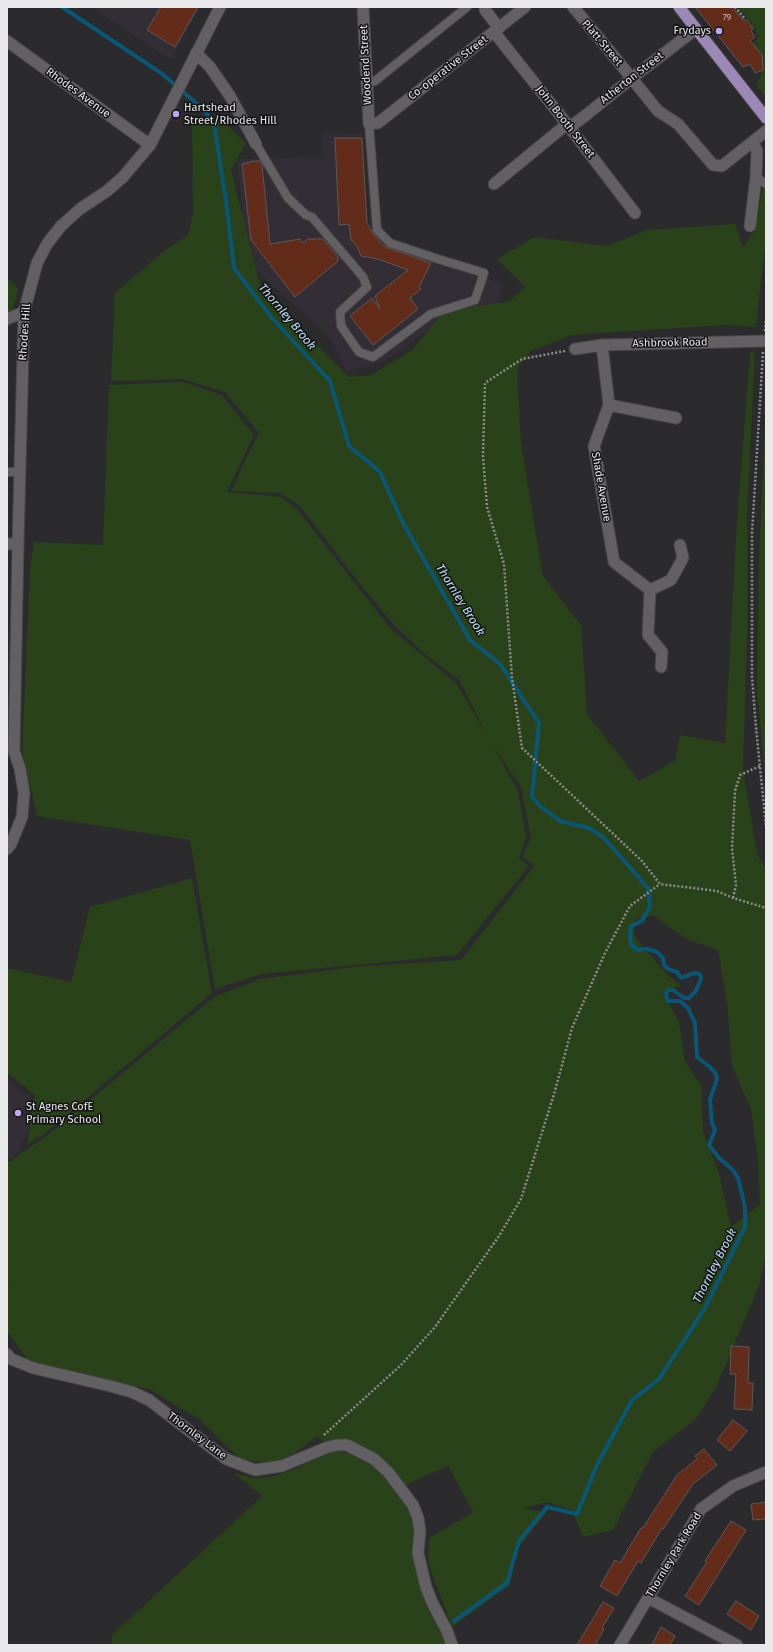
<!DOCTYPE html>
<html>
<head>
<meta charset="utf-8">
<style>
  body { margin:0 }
  #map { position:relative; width:773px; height:1652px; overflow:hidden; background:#2b2a2c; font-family:"Fira Sans",sans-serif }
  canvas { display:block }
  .frame { position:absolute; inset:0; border:8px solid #e9e8ea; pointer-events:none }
</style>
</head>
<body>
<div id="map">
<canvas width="773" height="1652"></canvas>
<div class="frame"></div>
</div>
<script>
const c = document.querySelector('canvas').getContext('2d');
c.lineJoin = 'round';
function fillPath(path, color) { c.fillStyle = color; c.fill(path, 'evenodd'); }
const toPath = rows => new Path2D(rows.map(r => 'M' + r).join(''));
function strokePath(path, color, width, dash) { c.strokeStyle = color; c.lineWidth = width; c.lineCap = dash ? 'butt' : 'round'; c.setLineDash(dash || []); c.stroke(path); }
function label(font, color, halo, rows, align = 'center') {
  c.font = font + ' "Fira Sans",sans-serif'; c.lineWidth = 3; c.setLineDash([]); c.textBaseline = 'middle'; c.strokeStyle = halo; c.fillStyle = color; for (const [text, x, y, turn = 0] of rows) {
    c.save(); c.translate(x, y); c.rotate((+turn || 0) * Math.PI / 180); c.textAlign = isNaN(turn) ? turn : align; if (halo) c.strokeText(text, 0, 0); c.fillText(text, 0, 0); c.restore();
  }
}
const built = toPath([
  [91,7,200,7,171,60],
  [323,133,362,134,367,223,383,245,503,284,495,318,436,324,385,361,346,372,332,340,278,290,248,265,237,159,323,157],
  [7,1080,29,1097,29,1129,18,1153,7,1162]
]);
const green = toPath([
  [738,7,766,7,766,98,756,85,763,70,762,60,752,44,758,38,755,28,753,29,750,25,752,23,749,20,747,20,748,19],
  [217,116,246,143,231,170,261,290,349,377,372,375,413,349,442,314,467,307,508,302,525,287,497,259,534,237,607,246,647,230,735,224,743,247,755,230,763,187,766,189,766,237,756,327,725,325,572,335,531,351,517,369,521,443,543,576,581,625,587,714,639,781,675,761,680,735,725,743,736,536,750,352,755,353,747,513,747,632,743,771,757,854,766,869,766,1255,758,1288,716,1388,696,1419,653,1452,613,1530,583,1537,572,1510,546,1502,523,1509,547,1512,517,1549,510,1585,452,1627,428,1563,429,1538,473,1512,448,1466,406,1485,379,1455,354,1442,330,1440,323,1441,317,1436,297,1452,273,1463,241,1460,199,1419,149,1389,75,1373,29,1361,7,1332,7,1283,9,1281,7,1278,7,1163,53,1131,214,997,260,979,363,966,461,960,535,865,522,857,531,838,521,787,493,746,518,791,526,837,519,858,529,866,457,955,262,974,215,989,190,840,37,816,22,751,30,568,34,542,103,545,109,385,183,382,222,395,254,435,227,492,281,497,296,508,391,629,456,683,486,733,459,680,428,657,394,625,359,583,300,506,280,493,232,491,241,469,259,433,225,392,182,379,111,381,115,293,165,250,188,235,193,214,192,126],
  [653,915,688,940,718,950,727,1001,732,1066,751,1109,758,1160,760,1204,731,1227,719,1173,703,1132,701,1086,685,1061,679,1022,663,993,681,986,666,973,634,936,635,920],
  [7,278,18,288,7,333],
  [766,399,766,785,757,691,759,557],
  [192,878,212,993,43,1135,27,1144,35,1095,7,1073,7,968,71,982,90,907],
  [333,1451,351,1453,374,1467,391,1482,411,1507,417,1523,415,1562,421,1592,448,1643,445,1645,112,1645,112,1635,262,1496,234,1473,255,1478,274,1476,300,1467,320,1455]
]);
const stream = toPath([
  [62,7,161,73,203,109,214,124,226,201,234,268,272,318,330,381,349,446,380,472,403,523,470,640,500,664,539,723,532,797,540,806,560,821,589,828,604,838,648,888,650,907,642,921,631,926,630,935,631,945,638,950,647,949,657,952,663,958,664,965,668,969,677,972,681,978,695,973,700,974,701,978,696,991,689,998,684,998,673,990,669,990,666,993,667,999,668,1001,680,1001,688,1008,695,1023,697,1057,710,1067,716,1074,717,1079,710,1100,712,1123,715,1130,709,1145,719,1158,732,1169,738,1178,745,1207,745,1227,705,1308,659,1379,632,1400,597,1465,577,1514,547,1507,519,1541,507,1583,454,1621]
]);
const building = toPath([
  [161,7,198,7,175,47,147,30,161,7],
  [695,7,732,7,743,20,747,20,753,29,751,31,755,37,750,41,762,55,763,70,755,73,750,64,743,67,695,7],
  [335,138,362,138,367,223,373,234,383,245,388,248,431,263,419,287,421,289,410,298,418,309,373,345,350,316,372,298,380,309,375,296,408,270,378,259,361,256,357,246,351,240,349,224,339,225,335,138],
  [253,161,260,161,262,165,270,244,300,239,303,243,308,239,323,239,338,257,338,261,295,297,251,240,242,164,253,161],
  [731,1346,749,1347,748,1383,753,1383,752,1410,734,1409,736,1374,730,1374,731,1346],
  [733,1420,747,1431,730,1451,717,1440,733,1420],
  [704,1449,717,1465,693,1484,663,1529,662,1528,641,1563,638,1561,617,1596,600,1586,615,1560,620,1563,641,1528,643,1528,677,1475,697,1459,695,1456,704,1449],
  [766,1502,766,1519,753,1520,751,1504,766,1502],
  [731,1521,746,1530,699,1605,685,1596,707,1562,705,1561,731,1521],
  [736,1601,759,1616,751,1630,727,1614,736,1601],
  [603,1602,614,1608,602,1628,604,1629,595,1645,577,1645,603,1602],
  [661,1627,675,1636,670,1645,652,1645,661,1627]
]);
const path = toPath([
  [735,7,745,19],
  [765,331,766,319],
  [565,351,522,359,485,383,483,456,487,507,504,564,512,678,522,748,642,861,660,884,717,891,733,898,766,908],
  [763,352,752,533,752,676,756,728,766,826],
  [733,898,736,885,732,848,735,791,740,775,760,766],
  [324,1435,401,1365,435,1327,499,1236,521,1199,555,1091,572,1028,605,953,630,906,660,884]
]);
const service = toPath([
  [366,83,375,81,467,7],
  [256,144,288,198,306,215,312,217,363,277,367,287,340,312,341,326,359,352,373,357,431,314,475,300,484,273,438,259,390,243,377,230,369,124],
  [756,177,766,184],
  [7,472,20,472]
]);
const pedestrian = toPath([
  [575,9,617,60],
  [586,115,632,78]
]);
const minor = toPath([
  [363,7,369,124,378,123,525,7],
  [573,7,575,9],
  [485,10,499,28],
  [494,32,567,124,635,213],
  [7,41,150,145],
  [196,53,210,67,230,96,256,144],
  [617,60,658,111,678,124,713,165,722,166,766,131],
  [632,78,696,29],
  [570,127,586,115],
  [494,184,567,124],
  [750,226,756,177,757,151,753,143],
  [7,319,24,312],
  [602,345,609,405,594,446,614,562,650,590],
  [575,349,602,345,766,341],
  [609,405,676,418],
  [650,590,648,635,662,652,661,667],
  [650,590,671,580,683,558,680,545],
  [7,849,11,844,22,817,24,793,20,769,14,751,18,544],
  [7,1354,11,1359,33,1368,110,1386,132,1392,149,1400,226,1459,255,1470,282,1466,328,1447,337,1445,347,1445,374,1459,388,1472,413,1505,418,1518,420,1531,418,1553,426,1587,432,1602,447,1631,452,1645],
  [648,1598,737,1645],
  [620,1645,701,1509,733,1486,766,1472]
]);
const tertiary = toPath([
  [7,544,18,544,24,312,37,263,47,244,61,226,80,209,107,191,123,177,150,145,220,7]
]);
const primary = toPath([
  [679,7,766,118]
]);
const markers = [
  [719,31,4,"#bca9f5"],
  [176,114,4,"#bca9f5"],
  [18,1113,4,"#bca9f5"]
];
const numberNames = [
  ["79",727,17]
];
const poiNames = [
  ["Frydays",711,31,"right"],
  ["Hartshead",184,108],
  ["Street/Rhodes Hill",184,121],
  ["St Agnes CofE",26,1107],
  ["Primary School",26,1120]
];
const streetNames = [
  ["Platt Street",602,43,50],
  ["Woodend Street",366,65,-93],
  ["Co-operative Street",448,68,-38],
  ["Atherton Street",632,78,-38],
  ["Rhodes Avenue",78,93,36],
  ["John Booth Street",565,122,52],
  ["Rhodes Hill",25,332,-86],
  ["Ashbrook Road",670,343,-1],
  ["Shade Avenue",601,487,80],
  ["Thornley Lane",197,1436,37],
  ["Thornley Park Road",674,1555,-59]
];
const waterNames = [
  ["Thornley Brook",287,317,50],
  ["Thornley Brook",460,600,58],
  ["Thornley Brook",715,1266,-63]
];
fillPath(built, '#332e36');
fillPath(green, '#29421a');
strokePath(stream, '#095776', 4);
fillPath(building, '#622b1a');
strokePath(building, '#5c5958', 1);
strokePath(service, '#474648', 10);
strokePath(pedestrian, '#474648', 13);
strokePath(minor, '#474648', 13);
strokePath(tertiary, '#474648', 13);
strokePath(primary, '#474648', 13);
strokePath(path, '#8e8d8f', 2.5, [2, 2]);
strokePath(service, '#626063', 8);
strokePath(pedestrian, '#626063', 11);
strokePath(minor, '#626063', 11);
strokePath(tertiary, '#626063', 11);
strokePath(primary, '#9c88b7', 11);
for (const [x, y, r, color] of markers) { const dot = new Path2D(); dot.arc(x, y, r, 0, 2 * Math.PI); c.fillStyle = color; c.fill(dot); strokePath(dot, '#141314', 1.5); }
label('9px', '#c7b9b6', null, numberNames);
label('11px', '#e9e8ea', '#141314', poiNames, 'left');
label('11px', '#e9e8ea', '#141314', streetNames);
label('italic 12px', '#bde0f4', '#141314', waterNames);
</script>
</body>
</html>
